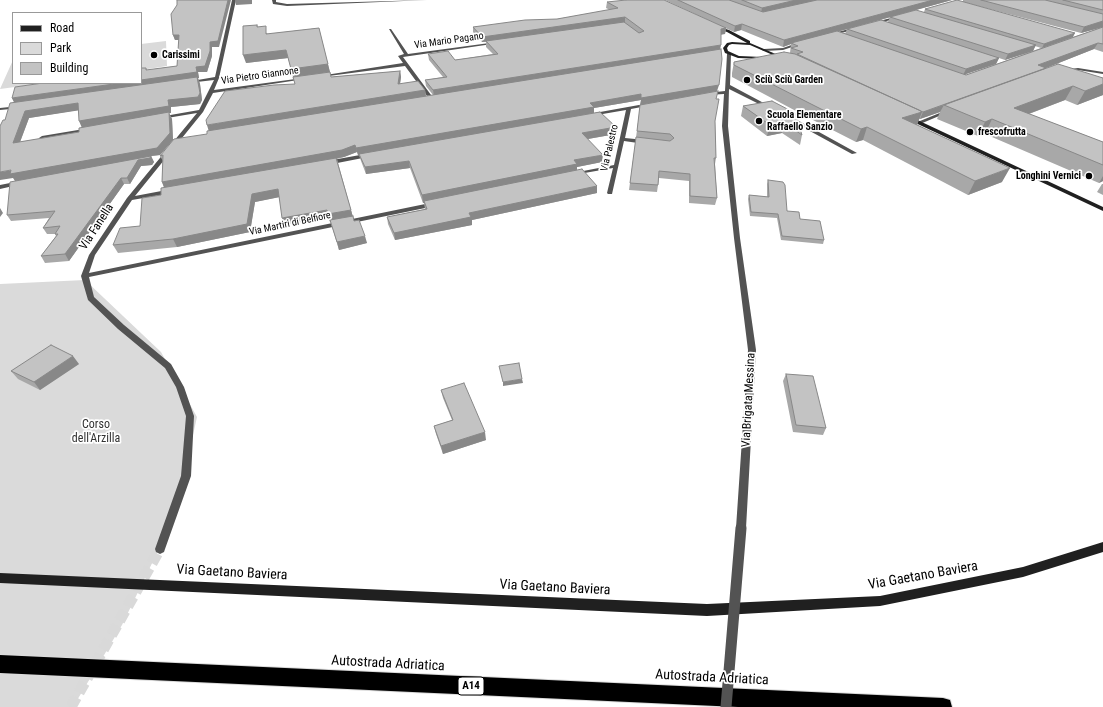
<!DOCTYPE html>
<html>
<head>
<meta charset="utf-8">
<style>
  body { margin:0 }
  #map { position:relative; width:1103px; height:707px; overflow:hidden; background:#fff; font-family:"Roboto Condensed",sans-serif }
  canvas { display:block }
  .legend { position:absolute; left:12px; top:12px; width:130px; height:72px; box-sizing:border-box; background:#fff; border:1px solid #999; margin:0; padding:5px 7px; list-style:none; font-size:12px; color:#000 }
  .legend li { display:flex; align-items:center; gap:8px; height:20px }
  .legend b { width:20px; border:1px solid #999 }
</style>
</head>
<body>
<div id="map">
<canvas width="1103" height="707"></canvas>
<ul class="legend">
<li><b style="height:5px;background:#202020"></b>Road</li>
<li><b style="height:11px;background:#dadada"></b>Park</li>
<li><b style="height:11px;background:#c3c3c3"></b>Building</li>
</ul>
</div>
<script>
const c = document.querySelector('canvas').getContext('2d');
c.lineJoin = 'round';
function fillPath(path, color) { c.fillStyle = color; c.fill(path, 'evenodd'); }
const toPath = rows => new Path2D(rows.map(r => 'M' + r).join(''));
function strokePath(path, color, width, dash) { c.strokeStyle = color; c.lineWidth = width; c.lineCap = dash ? 'butt' : 'round'; c.setLineDash(dash || []); c.stroke(path); }
function label(font, color, halo, rows, align = 'center') {
  c.font = font + ' "Roboto Condensed",sans-serif'; c.lineWidth = 3.5; c.setLineDash([]); c.textBaseline = 'middle'; c.strokeStyle = halo; c.fillStyle = color; for (const [text, x, y, turn = 0] of rows) {
    c.save(); c.translate(x, y); c.rotate((+turn || 0) * Math.PI / 180); c.textAlign = isNaN(turn) ? turn : align; if (halo) c.strokeText(text, 0, 0); c.fillText(text, 0, 0); c.restore();
  }
}
const green = toPath([
  [166,41,167,66,141,70,141,44],
  [13,60,13,83,45,83,0,89],
  [85,280,161,352,197,417,175,516,122,625,73,707,0,707,0,284]
]);
const streetTunnel = toPath([
  [71,707,160,549]
]);
const street = toPath([
  [232,0,236,0,219,78,214,90,303,78,305,79,213,93,203,112,135,196,172,189,175,191,172,193,132,200,95,255,89,273,435,202,438,204,435,206,89,277,94,297,124,325,171,364,184,387,194,416,191,476,165,549,164,552,160,554,156,552,155,549,181,476,186,416,176,387,165,368,118,329,88,300,81,276,89,255,127,198,197,113,161,119,159,118,159,117,199,110,214,80,188,83,186,82,215,77,232,0],
  [272,0,276,0,276,2,287,4,427,0,287,6,273,4,272,0],
  [899,16,900,18,873,24,871,23,899,16],
  [856,27,857,29,829,36,827,35,856,27],
  [389,29,391,29,408,54,497,42,499,43,403,57,434,99,432,100,430,100,405,66,321,77,319,76,403,63,398,56,404,54,389,29],
  [800,42,801,44,783,50,764,51,762,50,764,49,783,48,800,42],
  [729,53,731,54,730,85,773,108,769,109,729,89,728,126,740,238,756,350,746,528,745,531,741,533,737,531,736,528,748,350,734,238,722,126,724,94,707,95,705,94,707,93,725,91,727,54,729,53],
  [1078,68,1103,72,1103,74,1078,70,1065,71,1063,70,1078,68],
  [650,103,652,103,652,105,631,109,625,138,645,140,648,142,645,144,624,141,612,194,608,194,607,193,613,168,573,175,573,173,614,165,626,110,591,116,589,115,589,114,650,103],
  [19,106,21,107,21,108,0,110,0,108,19,106],
  [947,110,951,111,920,124,915,123,947,110],
  [786,116,790,116,857,153,852,154,786,118,786,116],
  [90,128,93,130,92,131,42,140,39,138,42,136,90,128],
  [371,153,374,155,373,156,327,165,324,163,327,161,371,153],
  [20,181,22,182,22,184,0,189,0,185,20,181]
]);
const secondary = toPath([
  [716,26,729,30,750,41,750,43,785,58,782,59,750,45,732,44,729,45,727,48,728,51,739,56,762,57,764,58,763,59,738,58,725,53,723,48,727,43,732,42,747,43,727,32,715,28,716,26],
  [907,117,911,117,1103,207,1103,211,907,119,907,117],
  [1103,542,1103,552,1023,577,880,606,707,616,0,583,0,573,707,604,880,596,1023,567,1103,542]
]);
const highway = toPath([
  [0,655,943,698,950,700,952,707,738,707,0,673,0,655]
]);
const streetBridge = toPath([
  [726,707,741,528]
]);
const wall = toPath([
  [665,0,952,0,837,32,845,34,847,29,888,22,890,17,924,12,925,9,1073,37,1103,27,1081,33,963,2,963,0,1103,0,1103,52,1094,49,1046,68,1045,69,1103,78,1103,95,1077,105,1065,100,1029,114,1103,142,1103,181,1099,183,985,134,978,136,937,119,940,112,920,119,919,119,917,125,1002,182,968,195,863,140,856,142,811,119,732,77,732,73,734,62,790,53,791,44,783,47,741,30,734,32],
  [1035,46,1041,48,966,75,966,74,996,64,999,58,1005,60,1033,51],
  [607,2,726,28,725,34,721,34,716,99,715,121,716,158,715,164,717,198,715,205,689,203,689,181,659,178,657,192,629,190,641,100,594,108,594,113,616,134,588,139,602,162,577,167,577,170,597,186,597,193,472,220,472,225,395,240,388,224,387,217,425,209,424,203,423,203,410,168,366,174,361,161,359,155,358,155,357,152,344,157,337,159,354,221,367,243,339,250,329,217,285,225,279,197,255,202,250,232,177,247,118,253,113,245,140,226,161,195,164,188,162,182,163,161,160,156,207,134,209,130,295,84,288,58,246,63,257,25,258,27,268,34,319,28,331,77,400,71,401,77,400,84,425,90,426,96,433,95,426,86,425,80,443,77,429,60,428,54,455,60,493,54,486,47,486,42,482,42,473,32,473,27,557,19,610,10,606,8],
  [177,5,219,47,212,47,212,56,207,72,198,72,199,78,198,78,200,84,202,100,200,104,171,107,171,113,169,113,172,119,173,140,160,155,151,156,154,162,152,165,141,166,130,184,124,184,69,261,45,263,41,256,56,236,55,234,47,234,43,228,49,218,11,221,7,215,28,178,13,178,5,120,14,102,12,98,146,68,147,70,177,66,179,40,175,40,173,35],
  [78,110,82,127,79,132,20,142,29,118],
  [772,101,802,135,800,145,782,133,767,136,741,116,743,106],
  [768,180,787,211,800,219,824,240,823,244,781,240,777,218,750,216,748,199,749,195,767,197,767,184],
  [1102,184,1103,184,1103,195,1097,192],
  [79,364,40,390,18,379,11,371],
  [786,374,826,428,823,435,793,432,783,381],
  [441,390,486,440,443,454,436,434,434,426,452,420,443,398]
]);
const shadedWall = toPath([
  [228,0,231,0,219,47,212,47,212,56,207,72,198,72,199,78,198,78,200,84,202,100,200,104,171,107,171,113,169,113,172,119,173,140,160,155,151,156,154,162,152,165,141,166,130,184,127,178,15,181,13,178,0,180,0,172,157,148,82,128,79,121,168,100,15,104,12,98,121,83,141,83,141,80,196,67,210,42],
  [235,0,252,0,252,4,236,5],
  [796,0,819,0,761,13,762,8],
  [933,0,952,0,793,44,791,43,791,44,783,47,784,40],
  [625,17,625,23,482,42,482,37],
  [1103,21,1103,27,1081,33,1084,27],
  [742,24,741,30,734,32,735,26],
  [726,28,725,34,720,35,721,29],
  [1075,33,1073,37,1042,48,1044,44],
  [173,35,179,35,181,40,175,40],
  [1098,43,1094,49,1046,68,1042,74,944,105,1038,65],
  [721,45,720,50,434,96,433,90],
  [1036,45,1033,51,1005,60,1008,54],
  [286,50,288,58,246,63,243,55],
  [999,58,996,64,963,75,966,69],
  [328,64,330,72,293,77,291,69],
  [400,71,401,77,399,90,398,84],
  [1103,84,1103,95,1077,105,1085,91],
  [719,85,717,91,640,105,641,100,594,108,594,113,358,155,356,148,590,103,641,94],
  [1073,86,1065,100,1007,122,1014,108],
  [425,90,426,97,209,132,207,125],
  [78,103,81,110,29,118,17,150,13,143,25,111],
  [944,105,940,112,920,119,923,112],
  [922,112,917,125,902,118],
  [992,119,985,134,978,136,985,122],
  [785,123,782,133,767,136,770,125],
  [616,127,616,134,582,140,582,133],
  [867,127,863,140,856,142,861,129],
  [355,145,357,152,344,157,165,189,162,182],
  [603,155,602,162,577,167,577,171,423,203,422,195,574,160],
  [409,161,410,168,366,174,365,167],
  [1010,168,1002,182,968,195,975,181],
  [1103,176,1103,181,1099,183],
  [121,178,124,184,69,261,65,254],
  [597,186,597,193,472,220,472,225,395,240,394,233,469,213],
  [278,189,280,197,255,202,250,232,177,247,173,239,252,194],
  [0,208,3,213,0,217],
  [327,210,329,217,285,225,282,218],
  [351,210,353,217,330,222,328,214],
  [365,236,367,243,339,250,337,242],
  [73,356,79,364,40,390,34,382],
  [522,379,523,383,503,386,503,382],
  [485,432,486,440,443,454,441,446]
]);
const building = toPath([
  [177,0,228,0,218,41,210,42,210,51,205,66,196,67,197,72,141,80,141,68,146,68,146,70,177,66,179,35,173,35,171,14,177,5,177,0],
  [626,0,664,0,726,28,721,29,721,45,433,90,425,80,447,77,428,54,448,51,455,60,498,54,486,41,624,22,639,33,644,31,625,17,482,37,473,27,525,20,557,19,618,8,607,2,626,0],
  [678,0,729,0,763,12,817,0,933,0,784,40,742,24,735,26,678,0],
  [742,0,796,0,762,8,742,0],
  [957,0,1075,33,1044,44,925,9,957,0],
  [981,0,1045,0,1103,14,1103,21,1084,27,981,0],
  [1063,0,1103,0,1103,10,1063,0],
  [916,10,1036,45,1008,54,890,17,916,10],
  [881,20,999,58,966,69,847,29,881,20],
  [257,25,257,27,266,26,266,34,319,28,328,64,291,69,286,50,243,55,243,26,257,25],
  [1103,27,1103,44,1098,43,1038,65,1046,68,923,112,797,54,803,52,791,48,798,46,791,43,837,31,966,75,1103,27],
  [721,49,722,59,719,85,641,98,641,94,590,103,594,107,356,148,355,145,342,150,162,182,163,155,160,156,174,139,207,134,207,131,721,49],
  [784,52,795,54,919,110,922,112,902,118,1010,168,975,181,867,127,861,129,815,106,734,65,734,62,784,52],
  [1058,64,1103,78,1103,84,1085,91,1073,86,1014,108,1103,142,1103,165,992,119,985,122,944,105,1058,64],
  [400,71,398,84,418,81,425,90,207,125,206,120,225,91,274,85,295,84,293,77,330,72,331,77,400,71],
  [197,77,200,93,198,97,168,100,169,106,79,121,78,103,25,111,13,143,79,132,79,128,169,112,170,133,157,148,10,174,11,170,0,172,0,126,3,120,5,120,10,103,197,77],
  [43,83,121,83,12,98,15,87,43,83],
  [718,91,716,99,719,99,715,121,716,158,714,158,717,198,690,196,690,174,659,171,658,185,630,183,636,137,670,141,674,138,670,134,637,131,640,105,718,91],
  [772,101,795,113,802,135,785,123,770,125,743,106,772,101],
  [600,112,616,127,582,133,603,155,574,160,577,164,422,195,409,161,365,167,359,154,600,112],
  [151,156,150,158,138,160,127,178,121,178,65,254,41,256,58,234,55,234,60,226,43,228,55,211,7,215,10,182,151,156],
  [336,158,351,210,328,214,327,210,282,218,278,189,252,194,247,224,173,239,113,245,120,228,140,226,142,198,161,195,161,188,336,158],
  [582,169,597,186,469,213,471,217,394,233,387,217,427,209,424,201,582,169],
  [768,180,783,182,785,185,787,211,799,212,800,219,820,221,824,240,782,236,778,214,751,212,749,195,769,197,768,180],
  [353,216,354,221,359,220,365,236,337,242,330,220,353,216],
  [51,345,73,356,34,382,11,371,51,345],
  [519,363,522,379,503,382,499,366,519,363],
  [786,374,813,376,826,428,796,425,786,374],
  [464,383,485,432,441,446,434,426,453,420,441,390,464,383]
]);
const markers = [
  [154,55,4,"#000"],
  [747,80,4,"#000"],
  [759,121,4,"#000"],
  [970,132,4,"#000"],
  [1089,176,4,"#000"]
];
const farStreetnames = [
  ["Via Mario Pagano",449,41,-8],
  ["Via Pietro Giannone",260,76,-8],
  ["Via Palestro",610,148,-77],
  ["Via Martiri di Belfiore",290,224,-12]
];
const farPoinames = [
  ["Carissimi",162,55],
  ["Sciù Sciù Garden",755,80],
  ["Scuola Elementare",767,115],
  ["Raffaello Sanzio",767,127],
  ["frescofrutta",978,132],
  ["Longhini Vernici",1081,176,"right"]
];
const shields = [
  [471,686,26]
];
const shieldNames = [
  ["A14",471,686]
];
const streetNames = [
  ["Via Fanella",97,227,-57],
  ["Via Brigata Messina",749,400,-87]
];
const parkNames = [
  ["Corso",96,425],
  ["dell'Arzilla",96,439]
];
const nearStreetnames = [
  ["Via Gaetano Baviera",232,573,3],
  ["Via Gaetano Baviera",923,576,-10],
  ["Via Gaetano Baviera",555,588,3],
  ["Autostrada Adriatica",388,664,3],
  ["Autostrada Adriatica",712,678,3]
];
fillPath(green, '#dadada');
strokePath(streetTunnel, '#d9d9d9', 11, [11, 5.5]);
strokePath(highway, '#dbdbdb', 2);
fillPath(street, '#535353');
fillPath(secondary, '#202020');
fillPath(highway, '#000');
strokePath(streetBridge, '#535353', 11);
fillPath(wall, '#a8a8a8');
fillPath(shadedWall, '#888');
fillPath(building, '#c3c3c3');
strokePath(building, '#888', 1);
for (const [x, y, r, color] of markers) { const dot = new Path2D(); dot.arc(x, y, r, 0, 2 * Math.PI); c.fillStyle = color; c.fill(dot); strokePath(dot, '#fff', 1.5); }
label('10px', '#000', '#fff', farStreetnames);
label('bold 10px', '#000', '#fff', farPoinames, 'left');
for (const [x, y, w] of shields) { const box = new Path2D(); box.roundRect(x - w / 2, y - 9, w, 18, 3); c.fillStyle = '#fff'; c.fill(box); strokePath(box, '#000', 1); }
label('bold 11px', '#000', null, shieldNames);
label('12px', '#000', '#fff', streetNames);
label('12px', '#313131', '#fff', parkNames);
label('14px', '#000', '#fff', nearStreetnames);
</script>
</body>
</html>
